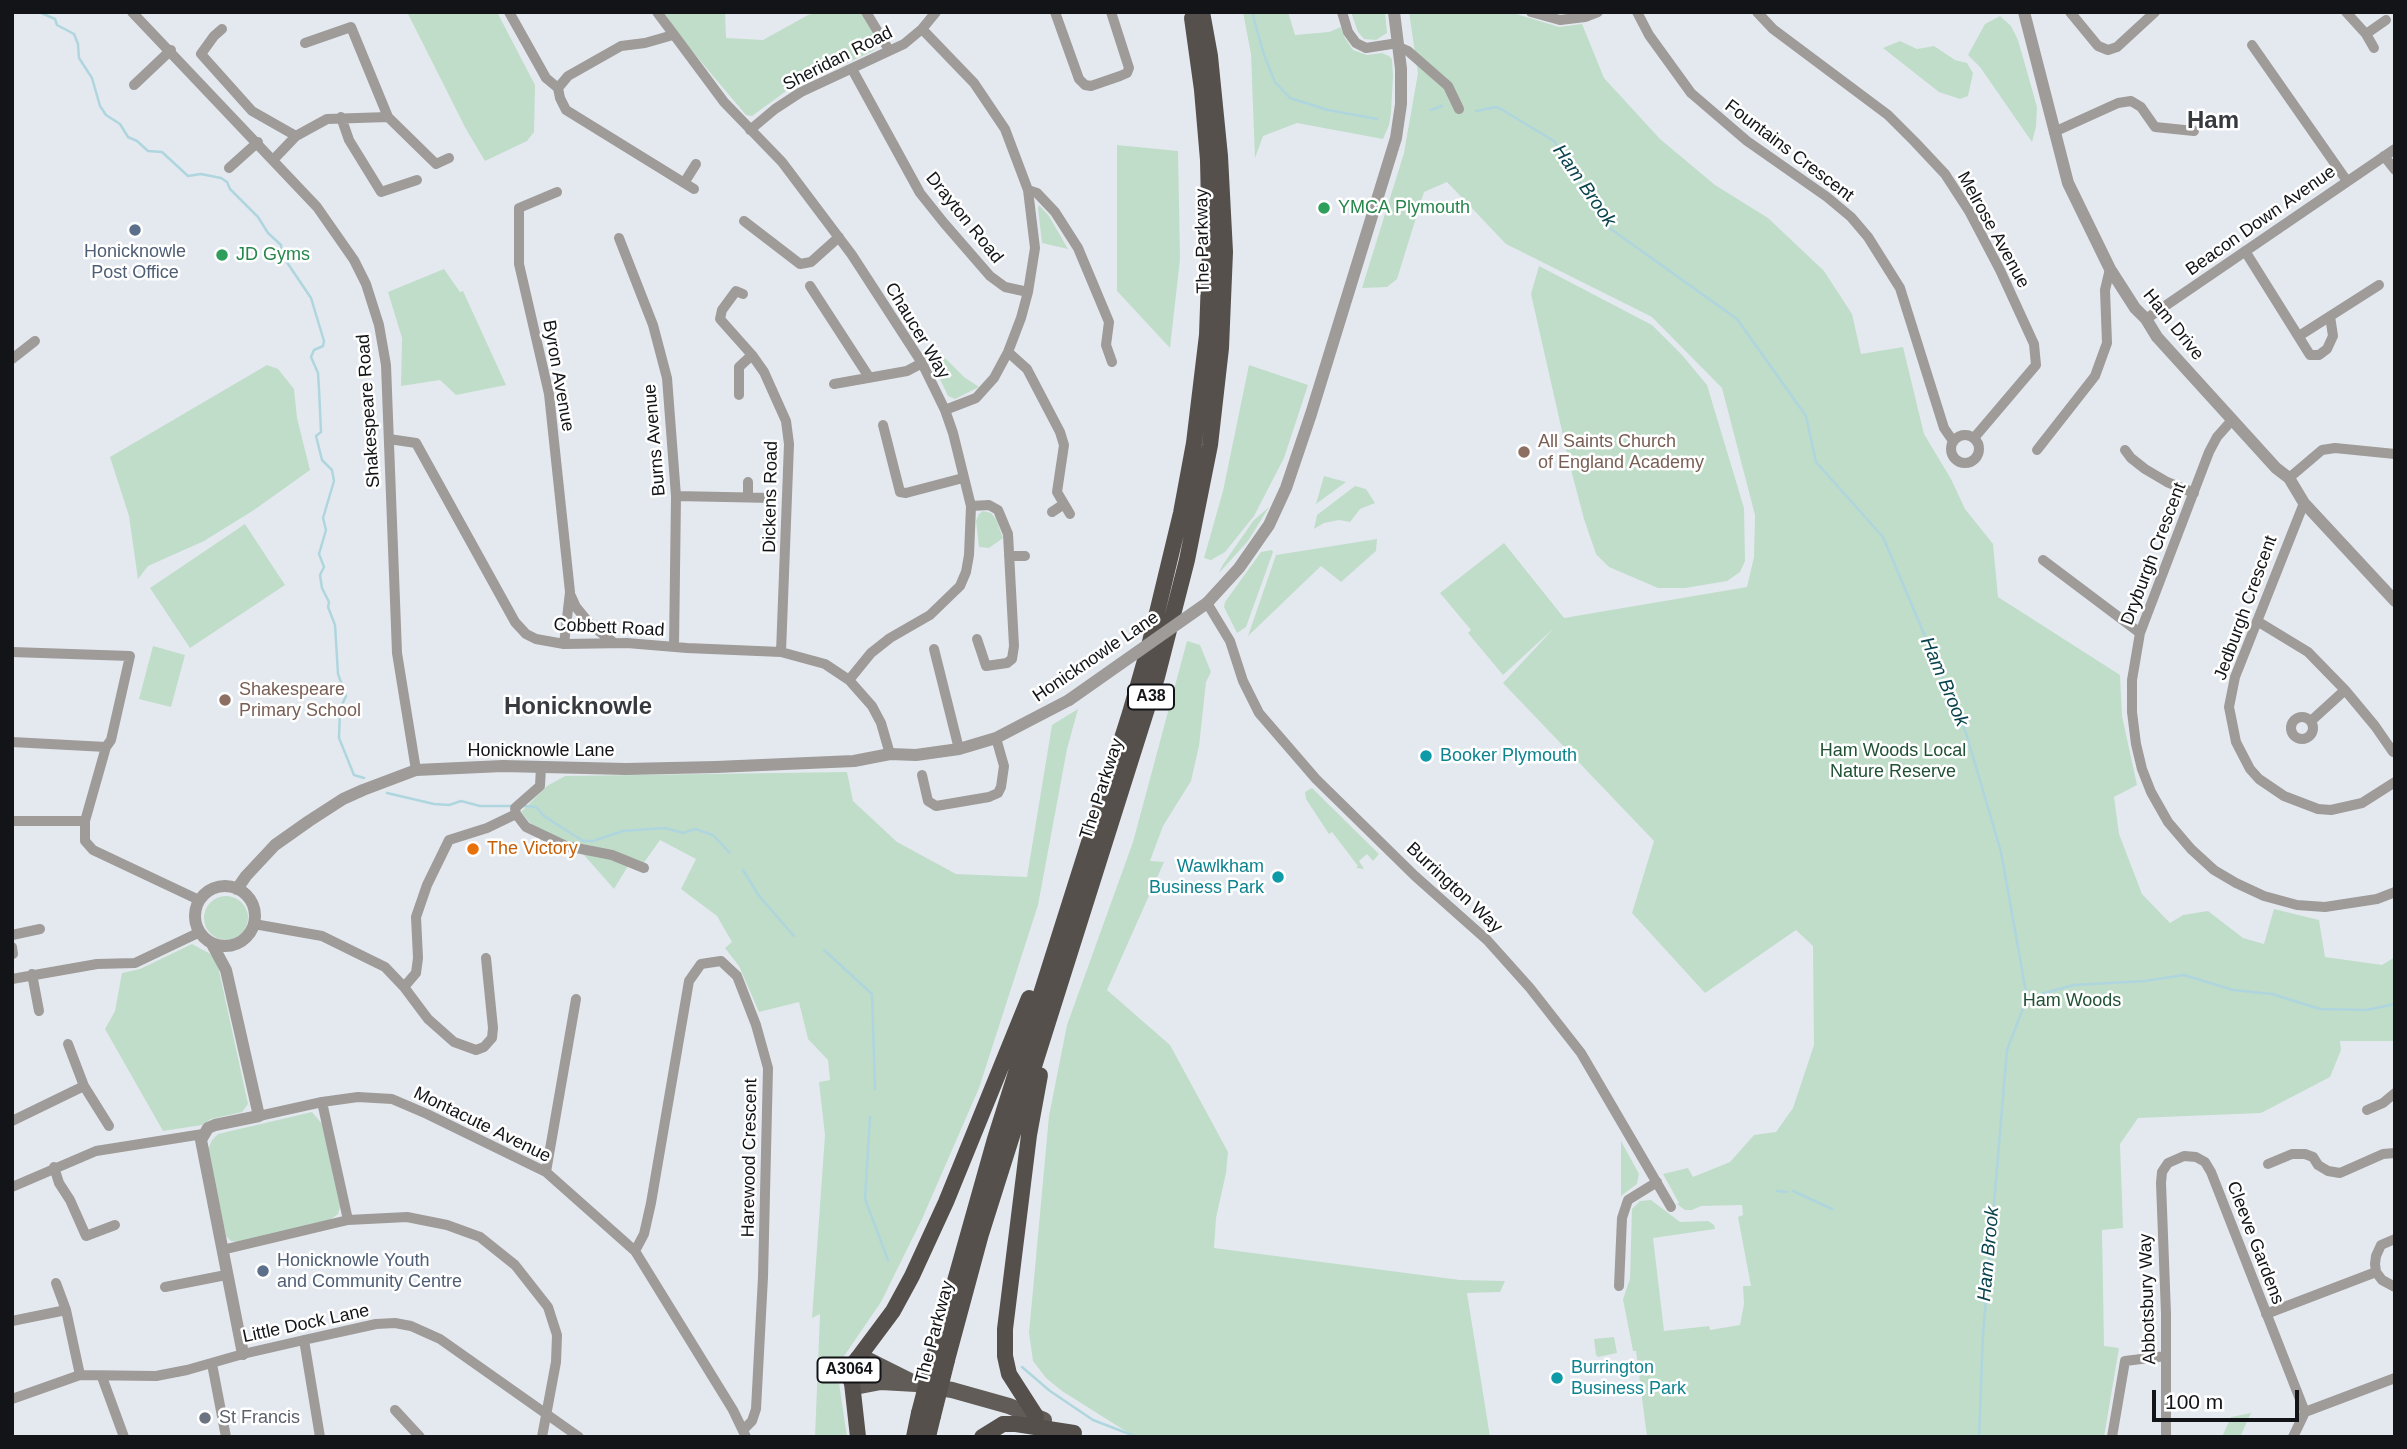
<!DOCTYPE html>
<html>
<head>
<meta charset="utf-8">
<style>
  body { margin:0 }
  #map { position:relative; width:2407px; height:1449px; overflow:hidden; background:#e4e9f0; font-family:Arial,sans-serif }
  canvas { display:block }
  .frame { position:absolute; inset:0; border:14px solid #131417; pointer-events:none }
  .scale { position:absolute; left:2152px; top:1390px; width:147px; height:32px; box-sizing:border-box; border:4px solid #131417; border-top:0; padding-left:9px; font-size:21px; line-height:24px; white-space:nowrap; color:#131417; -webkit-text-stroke:5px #fff; paint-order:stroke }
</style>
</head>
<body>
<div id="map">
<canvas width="2407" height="1449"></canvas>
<div class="frame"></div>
<div class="scale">100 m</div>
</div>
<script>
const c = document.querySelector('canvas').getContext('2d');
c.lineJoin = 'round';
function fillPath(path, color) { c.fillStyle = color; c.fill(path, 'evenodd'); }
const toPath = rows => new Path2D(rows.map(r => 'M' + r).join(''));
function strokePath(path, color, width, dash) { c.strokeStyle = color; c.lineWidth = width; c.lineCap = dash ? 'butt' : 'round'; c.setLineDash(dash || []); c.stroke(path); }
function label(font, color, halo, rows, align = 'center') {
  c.font = font + ' Arial,sans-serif'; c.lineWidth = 5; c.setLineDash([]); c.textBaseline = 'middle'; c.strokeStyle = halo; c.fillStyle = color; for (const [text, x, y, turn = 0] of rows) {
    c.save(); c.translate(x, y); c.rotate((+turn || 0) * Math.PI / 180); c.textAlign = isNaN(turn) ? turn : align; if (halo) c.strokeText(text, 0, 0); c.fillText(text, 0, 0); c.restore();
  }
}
const green = toPath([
  [407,12,497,12,535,85,534,132,527,141,485,161,466,129],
  [664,12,725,12,726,38,763,40,808,15,817,12,825,14,828,12,862,12,871,25,877,46,873,51,789,89,752,116,746,115,681,38],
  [1243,12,1288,12,1295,35,1329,32,1341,27,1345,38,1353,50,1367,55,1382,53,1389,56,1392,59,1393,76,1391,113,1389,125,1383,139,1297,123,1263,136,1255,158,1251,54],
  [1351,12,1385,12,1387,33,1376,40,1364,39,1358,32],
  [1409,12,1510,12,1559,27,1582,24,1604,78,1660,139,1715,185,1768,218,1824,271,1852,314,1861,354,1903,347,1924,434,1951,479,1965,509,1993,544,1998,597,2120,675,2122,716,2137,785,2114,797,2119,834,2142,894,2170,923,2183,915,2208,911,2243,938,2264,944,2274,909,2319,920,2325,957,2382,965,2395,957,2395,1041,2340,1041,2341,1050,2330,1077,2261,1113,2138,1118,2120,1144,2123,1228,2102,1230,2104,1346,2119,1348,2104,1437,1647,1437,1636,1351,1633,1351,1623,1299,1630,1279,1632,1209,1640,1201,1651,1200,1680,1222,1708,1221,1714,1225,1715,1229,1653,1238,1664,1331,1709,1326,1710,1330,1740,1325,1744,1304,1743,1286,1751,1286,1738,1217,1743,1215,1742,1205,1701,1206,1692,1210,1685,1210,1677,1204,1679,1203,1663,1174,1688,1168,1693,1177,1730,1162,1754,1135,1776,1132,1793,1108,1814,1045,1813,946,1796,930,1705,993,1632,913,1654,841,1503,683,1554,628,1503,675,1468,633,1471,630,1440,593,1504,543,1564,618,1747,587,1754,557,1755,515,1722,388,1652,317,1506,244,1447,182,1424,192,1397,279,1387,287,1362,288,1404,153,1418,73],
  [2000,16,2011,26,2018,40,2037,107,2036,127,2032,142,1980,67,1968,55,1985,24],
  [1900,41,1917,49,1934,46,1955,60,1967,63,1973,73,1968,96,1960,99,1939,92,1883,48],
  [1117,145,1178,151,1180,259,1170,348,1117,291],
  [1039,205,1049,216,1068,249,1042,243,1038,208],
  [1539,266,1652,325,1682,355,1707,385,1744,508,1745,561,1740,572,1727,581,1685,588,1658,588,1609,567,1596,554,1584,519,1569,462,1531,294],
  [444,269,460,292,463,291,506,385,456,395,440,380,401,386,402,338,388,292],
  [928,346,933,346,964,377,979,387,955,399,948,396,925,348],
  [267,365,278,369,294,389,297,418,310,470,254,510,204,541,148,566,138,579,129,516,110,457],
  [1249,365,1308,385,1284,458,1254,516,1225,552,1211,560,1204,558,1223,491],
  [1324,476,1346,482,1316,504],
  [1355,486,1366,489,1375,503,1360,509,1350,522,1339,520,1324,523,1314,529,1317,515],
  [1269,507,1248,541,1219,573,1222,566,1253,521],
  [983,511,991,513,996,519,1003,538,989,548,979,547,976,521,979,514],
  [245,524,285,585,190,648,150,588],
  [1377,539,1376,551,1341,582,1321,566,1248,636,1276,555],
  [1272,550,1273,552,1246,627,1237,633,1224,607,1225,602,1261,552],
  [1187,641,1200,645,1211,672,1206,682,1199,746,1191,781,1163,826,1150,861,1164,862,1107,990,1170,1045,1228,1152,1226,1173,1216,1218,1214,1248,1460,1280,1505,1281,1500,1292,1467,1293,1490,1437,1135,1437,1062,1391,1046,1378,1033,1361,1029,1333,1049,1116,1067,1025,1133,842],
  [153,646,185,655,171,707,139,699],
  [1078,709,1067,749,1038,905,979,1088,922,1219,881,1302,842,1359,838,1376,847,1437,815,1437,820,1314,812,1318,825,1135,819,1082,830,1080,828,1060,808,1039,799,1002,759,1012,739,966,725,948,732,942,717,916,681,889,696,859,660,840,638,871,628,866,614,889,584,855,531,824,521,812,547,786,565,776,847,772,853,801,897,842,956,874,1027,877,1052,725],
  [1312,788,1379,854,1373,861,1367,854,1359,861,1364,869,1356,868,1358,866,1332,832,1329,834,1306,799,1305,792],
  '204 918a22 22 0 1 1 44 0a22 22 0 1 1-44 0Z',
  [192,944,216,957,248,1104,242,1112,211,1119,202,1125,163,1131,105,1029,115,1011,122,973,140,969],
  [312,1112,323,1125,340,1207,338,1214,330,1220,238,1242,231,1241,226,1236,208,1149,212,1140,218,1134],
  [1621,1141,1639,1174,1637,1184,1621,1196],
  [1614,1337,1617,1353,1598,1357,1596,1355,1594,1339],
  [2251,1413,2240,1437,2222,1437,2231,1417]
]);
const stream = toPath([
  [39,12,55,19,57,25,74,34,78,44,79,58,92,78,100,106,106,115,120,124,128,137,137,141,148,151,162,152,188,176,201,174,221,178,227,182,230,189,258,217,268,233,281,245,282,255,311,298,324,341,323,346,314,350,311,357,318,373,319,389,321,432,316,436,322,460,332,470,334,481,323,518,326,530,319,554,324,567,320,575,322,588,329,602,328,607,335,625,338,674,346,696,340,709,339,738,354,775,364,778],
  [1252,12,1264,55,1275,82,1290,98,1328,110,1377,119],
  [1431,110,1442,106],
  [1476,111,1496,107,1501,109,1554,141,1608,227,1737,319,1806,416,1816,462,1883,537,1966,733,2001,852,2027,998,2007,1050,1983,1334,1979,1437],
  [387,793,434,804,449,805,461,801,480,806,514,806],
  [524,806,536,807,544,816,583,841,593,841,623,831,665,828,683,833,695,829,713,835,730,853],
  [743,870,759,896,794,936],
  [824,950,872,994,875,1089],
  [2041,994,2074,985,2145,981,2184,975,2233,990,2272,994,2320,1009,2367,1010,2395,1004],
  [870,1117,865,1199,888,1260],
  [1777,1191,1787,1192],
  [1793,1191,1832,1209],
  [1022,1367,1050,1391,1093,1420,1137,1437]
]);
const minor = toPath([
  [132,12,317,207,354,260,366,284,379,325,386,365,397,653,416,770],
  [509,12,546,78,558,88],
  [657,12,724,102,782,162,852,255,922,363,945,410,953,433,971,506,969,555,966,572,960,586,930,615,890,638,871,653,849,680],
  [866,12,889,50],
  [1055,12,1079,79,1085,85,1091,86,1120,76,1127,73,1129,68,1111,12],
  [1342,12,1348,32,1356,43,1366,48,1398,43],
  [1531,12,1560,20,1585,17,1598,12],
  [1637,12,1649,35,1691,93,1747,141,1827,197,1851,217,1868,237,1900,288,1944,428,1953,441],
  [1757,12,1773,29,1888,115,1915,142,1945,174,1969,211,2000,270,2034,344,2036,365,1974,438],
  [2070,12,2098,46,2108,50,2117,47,2155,12],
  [2346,12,2366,34,2386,20],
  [222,29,214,36,201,54,252,111,296,136],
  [922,29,974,83,1005,129,1028,190,1035,248,1028,292,1021,318,1008,352,994,378,976,398,945,410],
  [2366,34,2374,48],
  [305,43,351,27,388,117,436,164,449,158],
  [2252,45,2347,181],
  [1399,47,1408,51,1448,86,1459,109],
  [852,69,920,193,944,223,990,276,1005,287,1028,292],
  [134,85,171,50],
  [558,88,560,98,566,110,694,189],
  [558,88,568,76,621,46,645,43,673,35],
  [341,117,349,140,381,192,417,180],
  [750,130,775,109,801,92,904,44,922,29,936,12],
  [2054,132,2118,103,2131,101,2141,107,2155,127,2194,131],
  [2384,156,2395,170],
  [274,159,296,136,327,119,388,117],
  [229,168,258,142],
  [684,183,696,164],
  [1028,190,1037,193,1055,212,1078,248,1109,322,1106,345,1112,362],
  [557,192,519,208,519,264,549,394,570,592,564,644],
  [744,221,800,264,811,262,839,237],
  [619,238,653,325,667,378,676,496,674,647],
  [2245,251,2310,355,2319,355,2327,349,2333,336,2330,316],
  [810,286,869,377],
  [743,294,736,291,722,310,720,319,752,355,764,372,786,421,789,444,781,652],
  [2146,319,2395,149],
  [2299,336,2379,285],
  [1008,352,1027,369,1060,432,1064,445,1057,492,1070,514],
  [12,359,35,341],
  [834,384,907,371,922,363],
  [739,395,739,367,752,355],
  [2232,420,2217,437,2209,452,2140,633,2132,680,2132,712,2136,744,2142,769,2151,792,2168,822,2191,849,2214,870,2236,883,2264,896,2297,905,2325,907,2377,899,2395,892],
  [883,425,900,492,906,493,963,478],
  '1951 449a14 14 0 1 1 28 0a14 14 0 1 1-28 0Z',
  [389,439,416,443,515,622,526,634,536,639,564,644,627,643,687,648,781,652,825,664,849,680,872,706,881,723,890,754],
  [2037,450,2095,376,2107,343,2105,290,2110,269],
  [2125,450,2131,458,2145,469,2167,482,2194,493],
  [2289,478,2322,450,2335,448,2395,454],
  [748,482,748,497],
  [676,496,773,498],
  [2304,503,2235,677,2229,707,2236,742,2250,769,2259,779,2284,796,2318,809,2331,810,2362,803,2395,782],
  [971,506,989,505,998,510,1008,534,1014,646,1012,659,1007,663,986,666,977,639],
  [1052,512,1064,504],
  [1009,556,1025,556],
  [2043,560,2140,633],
  [571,596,576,607,589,623,614,643],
  [1207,603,1230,641,1243,681,1259,713,1316,779,1415,876,1487,940,1530,988,1581,1053,1671,1207],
  [2257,621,2308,652,2345,690,2375,726,2393,752],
  [934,649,959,749],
  [12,652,130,656,111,740,106,747,85,821,85,841,93,850,199,900],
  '2291 728a11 11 0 1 1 22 0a11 11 0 1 1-22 0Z',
  [2311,721,2345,690],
  [12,742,106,747],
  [922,775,928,801,936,806,989,797,998,793,1001,787,1004,766,996,738],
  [516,814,526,827,566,846,612,855,644,868],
  [12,821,85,821],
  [254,924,322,936,385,967,404,987,428,1019,454,1042,476,1050,484,1047,492,1038,493,1028,486,958],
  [12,935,40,929],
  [12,947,13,954],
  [32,974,39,1011],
  [12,979,97,964,135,963,200,932],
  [404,987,416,973,418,958,416,917,427,885,449,840,487,828,516,814,515,808,540,786,541,767],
  [68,1044,84,1086,109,1126],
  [2367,1110,2383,1103,2395,1093],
  [259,1116,322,1102,358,1097,392,1099,427,1114,546,1172,635,1251,733,1410,746,1437],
  [12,1121,84,1086],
  [2268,1164,2292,1154,2305,1154,2313,1157,2318,1165,2328,1171,2340,1173,2383,1154,2395,1153],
  [54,1167,59,1183,70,1200,86,1236,115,1225],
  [546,1172,576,999],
  [12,1187,96,1151,203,1134],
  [348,1220,407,1217,447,1225,480,1237,515,1265,548,1307,557,1335,556,1362,542,1437],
  [2395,1239,2381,1245,2376,1256,2375,1264,2376,1272,2382,1280,2395,1287],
  [222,1250,348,1220,322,1102],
  [635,1251,644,1234,651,1203,689,981,701,964,721,961,737,976,756,1025,768,1068,763,1277,756,1409,752,1421,744,1429],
  [56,1283,66,1310,80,1375],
  [1619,1286,1622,1218,1628,1200,1657,1182],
  [165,1287,226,1275],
  [2266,1314,2376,1272],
  [12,1321,66,1310],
  [304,1340,320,1437],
  [212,1364,226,1437],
  [102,1377,124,1437],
  [12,1399,80,1375,156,1376,187,1370,243,1354,304,1340,376,1324,395,1323,411,1326,440,1339,579,1437],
  [395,1410,420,1437],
  [2305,1412,2395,1378],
  [2112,1437,2125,1361,2166,1356],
  [2166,1437,2166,1314,2161,1183,2162,1172,2168,1163,2184,1156,2196,1157,2205,1162,2211,1172,2305,1412],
  [2293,1437,2305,1412]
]);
const tertiary = toPath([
  [2024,12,2068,183,2110,269,2135,308,2146,319,2157,337,2276,468,2289,478,2304,503,2395,601],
  [1207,603,1239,568,1269,525,1286,488,1311,414,1396,138,1401,104,1401,69,1394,12],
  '195 916a30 30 0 1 1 60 0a30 30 0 1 1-60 0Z',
  [237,889,246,876,275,845,309,821,343,799,363,790,416,770,503,766,626,769,716,767,854,761,890,754,916,755,959,749,996,738,1069,700],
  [212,944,226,970,259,1116,215,1125,208,1128,201,1140,243,1354]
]);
const primary = toPath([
  [916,1384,866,1359,858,1358,849,1368,849,1377,852,1383,860,1386,881,1382,916,1384,952,1390,1009,1406,1044,1420]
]);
const trunk = toPath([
  [935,1352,995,1139,1130,713,1148,650,1181,513,1194,443,1207,335,1210,250,1208,160,1202,90,1192,18],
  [858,1358,893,1311,912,1276,946,1202,1029,998],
  [947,1360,981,1234,1157,677,1187,560,1210,445,1221,348,1225,252,1220,156,1210,56,1202,12],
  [852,1383,858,1437],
  [1036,1416,1009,1374,1005,1356,1005,1329,1029,1135,1040,1075],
  [914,1437,919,1413],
  [928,1437,933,1416],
  [982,1437,1003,1424,1016,1424,1074,1433]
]);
const tertiaryBridge = toPath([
  [1069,700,1207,603]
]);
const trunkBridge = toPath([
  [919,1413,935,1352],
  [933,1416,947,1360]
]);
const markers = [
  [1324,208,7,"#2e9e5b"],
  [135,230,7,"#5c6f8a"],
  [222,255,7,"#2e9e5b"],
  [1524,452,7,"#8d6e63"],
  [225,700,7,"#8d6e63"],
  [1426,756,7,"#0f9aa8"],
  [473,849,7,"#e8710a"],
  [1278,877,7,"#0f9aa8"],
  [263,1271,7,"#5c6f8a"],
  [1557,1378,7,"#0f9aa8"],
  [205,1418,7,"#6b7280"]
];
const shields = [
  [1151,697,46],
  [849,1370,63]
];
const shieldNames = [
  ["A38",1151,697],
  ["A3064",849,1370]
];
const streetNames = [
  ["Sheridan Road",838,59,-27],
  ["Fountains Crescent",1789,151,37],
  ["Drayton Road",964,218,51],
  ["Beacon Down Avenue",2261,221,-35],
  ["Melrose Avenue",1993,230,61],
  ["The Parkway",1203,241,-91],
  ["Ham Drive",2173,325,51],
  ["Chaucer Way",917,331,59],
  ["Byron Avenue",558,376,80],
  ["Shakespeare Road",369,411,-94],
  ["Burns Avenue",655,440,-95],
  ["Dickens Road",771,497,-89],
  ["Dryburgh Crescent",2154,554,-69],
  ["Jedburgh Crescent",2246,608,-70],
  ["Cobbett Road",609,628,3],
  ["Honicknowle Lane",1096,657,-34],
  ["Honicknowle Lane",541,751],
  ["The Parkway",1102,789,-72],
  ["Burrington Way",1454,888,43],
  ["Montacute Avenue",482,1125,26],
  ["Harewood Crescent",750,1158,-89],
  ["Cleeve Gardens",2255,1243,69],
  ["Abbotsbury Way",2148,1299,-92],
  ["Little Dock Lane",306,1324,-12],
  ["The Parkway",935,1332,-75]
];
const leisureNames = [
  ["YMCA Plymouth",1338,208],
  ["JD Gyms",236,255]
];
const serviceNames = [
  ["Honicknowle",135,252],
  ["Post Office",135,273],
  ["Honicknowle Youth",277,1261,"left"],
  ["and Community Centre",277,1282,"left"]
];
const educationNames = [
  ["All Saints Church",1538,442],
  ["of England Academy",1538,463],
  ["Shakespeare",239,690],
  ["Primary School",239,711]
];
const parkNames = [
  ["Ham Woods Local",1893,751],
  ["Nature Reserve",1893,772],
  ["Ham Woods",2072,1001]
];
const cultureNames = [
  ["Booker Plymouth",1440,756],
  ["Wawlkham",1264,867,"right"],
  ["Business Park",1264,888,"right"],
  ["Burrington",1571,1368],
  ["Business Park",1571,1389]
];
const foodNames = [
  ["The Victory",487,849]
];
const worshipNames = [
  ["St Francis",219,1418]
];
const waterNames = [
  ["Ham Brook",1584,186,55],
  ["Ham Brook",1944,682,67],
  ["Ham Brook",1989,1254,-85]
];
const districtNames = [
  ["Ham",2213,121],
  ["Honicknowle",578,707]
];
fillPath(green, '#c0ddc9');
strokePath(stream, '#afd6de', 2.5);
strokePath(minor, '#9e9b99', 10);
strokePath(tertiary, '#9e9b99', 12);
strokePath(primary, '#615c58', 16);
strokePath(trunk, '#56504d', 16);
strokePath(tertiaryBridge, '#9e9b99', 12);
strokePath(trunkBridge, '#56504d', 16);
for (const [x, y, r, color] of markers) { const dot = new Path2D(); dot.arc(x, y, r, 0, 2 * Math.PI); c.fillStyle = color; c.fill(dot); strokePath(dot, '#fff', 2.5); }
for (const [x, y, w] of shields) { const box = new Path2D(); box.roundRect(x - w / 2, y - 12.5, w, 25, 5); c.fillStyle = '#fff'; c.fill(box); strokePath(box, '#131417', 2); }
label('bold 16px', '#131417', null, shieldNames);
label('18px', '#131417', '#fff', streetNames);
label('18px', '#27864d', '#fff', leisureNames, 'left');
label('18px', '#4e5e75', '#fff', serviceNames);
label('18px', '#785e54', '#fff', educationNames, 'left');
label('18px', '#205134', '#fff', parkNames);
label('18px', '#0d838f', '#fff', cultureNames, 'left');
label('18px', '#c56008', '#fff', foodNames, 'left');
label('18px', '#5b616d', '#fff', worshipNames, 'left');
label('italic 19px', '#09444e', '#fff', waterNames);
label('bold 24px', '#373b40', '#fff', districtNames);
</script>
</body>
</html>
